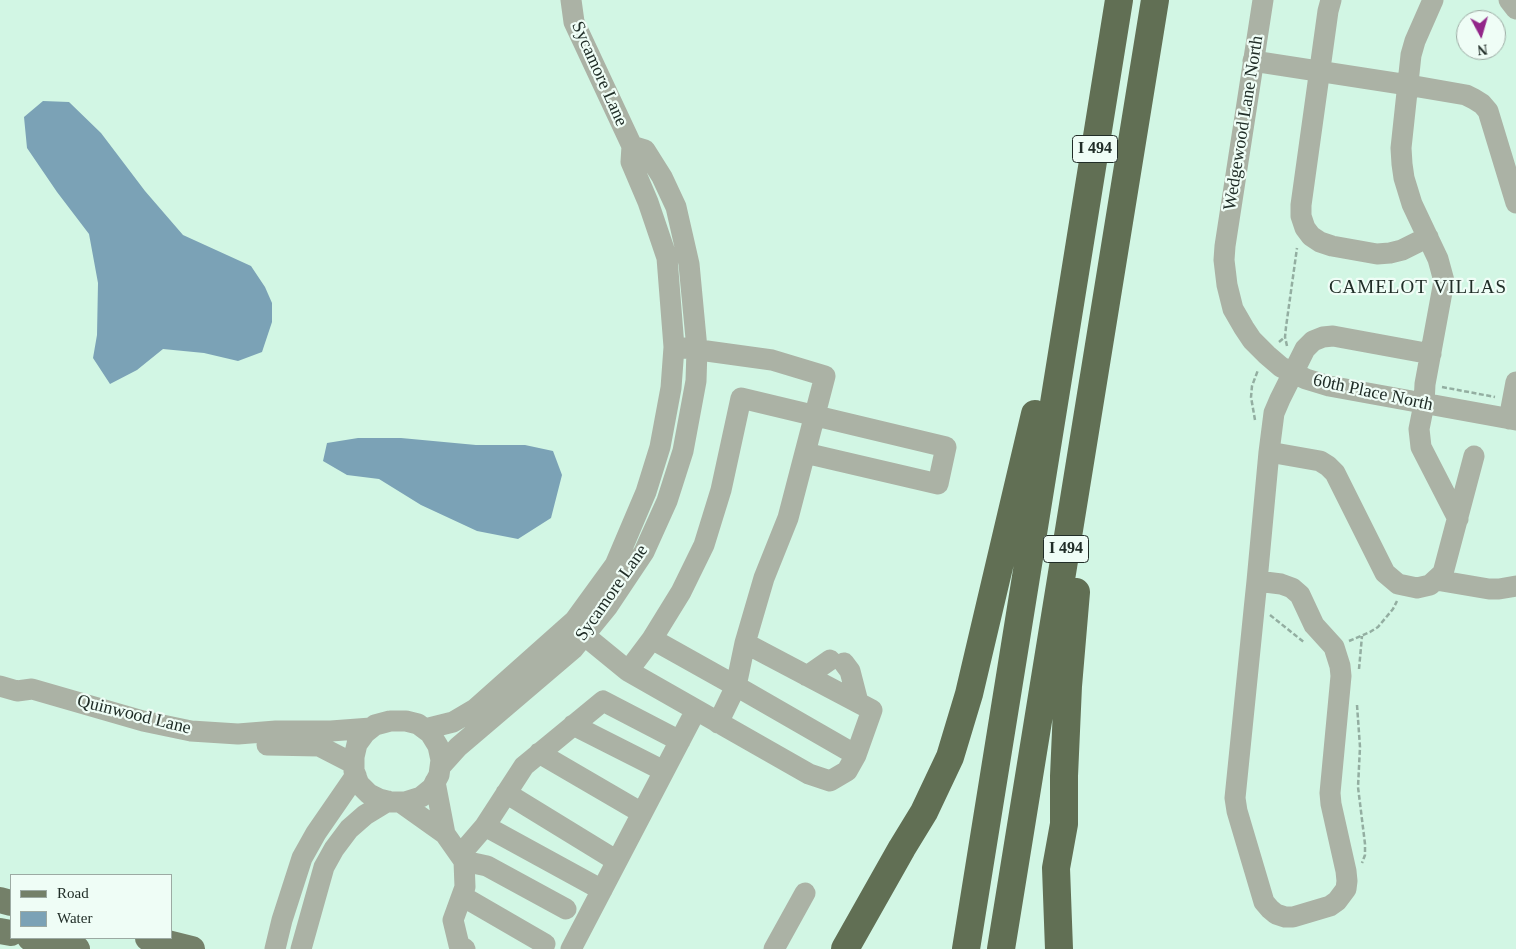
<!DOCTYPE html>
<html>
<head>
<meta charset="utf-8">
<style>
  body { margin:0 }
  #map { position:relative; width:1516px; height:949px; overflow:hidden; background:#d2f6e4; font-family:Georgia,serif }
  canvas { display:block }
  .legend { position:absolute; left:10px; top:874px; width:162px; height:65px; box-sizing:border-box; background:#effdf6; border:1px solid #9caaa3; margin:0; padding:6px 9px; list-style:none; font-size:15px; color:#202d27 }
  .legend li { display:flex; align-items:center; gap:10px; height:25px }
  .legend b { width:25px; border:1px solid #9caaa3 }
  .north { position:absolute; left:1456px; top:10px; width:50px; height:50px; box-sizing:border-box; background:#effdf6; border:1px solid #9caaa3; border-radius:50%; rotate:174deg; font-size:14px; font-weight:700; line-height:20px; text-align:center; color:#202d27 }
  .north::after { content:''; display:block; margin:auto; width:18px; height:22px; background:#922689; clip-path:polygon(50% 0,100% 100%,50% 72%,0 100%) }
</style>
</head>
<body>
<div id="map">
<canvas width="1516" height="949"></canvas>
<ul class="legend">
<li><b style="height:6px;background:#748069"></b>Road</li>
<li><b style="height:14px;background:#7ba2b6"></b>Water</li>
</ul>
<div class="north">N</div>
</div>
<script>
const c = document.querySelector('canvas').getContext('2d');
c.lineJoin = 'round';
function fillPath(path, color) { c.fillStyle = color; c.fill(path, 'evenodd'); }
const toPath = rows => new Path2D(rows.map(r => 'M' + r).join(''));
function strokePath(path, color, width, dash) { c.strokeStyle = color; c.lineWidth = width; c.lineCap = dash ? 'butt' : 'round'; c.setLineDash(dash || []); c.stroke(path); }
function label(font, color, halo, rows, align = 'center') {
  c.font = font + ' Georgia,serif'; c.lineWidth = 4.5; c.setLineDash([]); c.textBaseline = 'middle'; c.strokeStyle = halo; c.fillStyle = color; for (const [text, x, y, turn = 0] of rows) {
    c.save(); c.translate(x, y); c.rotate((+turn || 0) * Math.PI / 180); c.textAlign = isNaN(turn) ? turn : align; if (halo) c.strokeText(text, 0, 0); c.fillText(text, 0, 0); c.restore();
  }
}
const water = toPath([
  [43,101,69,102,101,133,145,191,183,235,251,266,265,287,272,303,272,322,262,352,238,361,204,353,163,349,137,370,110,384,93,358,97,335,98,283,89,234,57,192,27,148,24,117],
  [358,438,401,438,476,445,525,445,553,451,562,475,551,518,518,539,477,531,421,505,379,479,347,475,323,461,327,443]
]);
const path = toPath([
  [1279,342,1285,337],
  [1287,346,1285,337,1286,327,1297,248],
  [1442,387,1495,397],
  [1255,420,1251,397,1252,386,1258,370],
  [1270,615,1305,643],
  [1349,641,1370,632,1378,627,1393,609,1397,601],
  [1359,669,1362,636],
  [1357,705,1360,747,1358,787,1365,844,1365,855,1362,863]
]);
const minor = toPath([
  [1263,0,1225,246,1224,260,1227,285,1233,309,1244,328,1252,340,1267,355,1281,367,1306,379,1329,386,1516,420],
  [1331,0,1328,11,1301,205,1301,216,1305,228,1311,236,1320,242,1332,246,1377,254,1390,253,1402,250,1428,237],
  [1433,0,1415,41,1411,55,1401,148,1402,164,1404,178,1412,204,1438,259,1444,281,1425,384,1424,404,1419,429,1421,447,1458,519],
  [1509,0,1516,9],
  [1253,61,1408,85,1466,95,1474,99,1482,104,1488,111,1516,203],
  [1509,419,1516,382],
  [1269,452,1320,461,1328,466,1335,473,1385,573,1398,584,1417,588,1430,585,1443,573,1474,456],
  [1436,580,1489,589,1499,589,1516,586],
  [1257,581,1281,584,1292,588,1300,595,1314,625,1334,647,1340,666,1341,676,1330,793,1331,804,1346,871,1347,881,1346,889,1337,901,1330,906,1293,917,1285,917,1276,914,1270,909,1264,902,1237,811,1235,798,1254,610,1257,581,1269,452,1274,413,1280,399,1305,349,1313,341,1323,337,1333,336,1431,354],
  [573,626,628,671,652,639,736,686,745,643,764,578,788,518,825,376,772,360,685,348],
  [652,639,681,592,704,545,721,490,741,398,946,447,938,484,805,453],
  [844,663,850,671,858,702],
  [628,671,809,774,830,781,847,771,856,755],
  [807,676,830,660],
  [0,686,17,691,32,689,143,721,191,731,238,734,276,731,331,731,371,728],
  [390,721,406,721,418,724,430,733,438,746,441,760,439,775,432,788,421,797,405,802,391,802,379,799,369,794,359,784,354,771,354,757,357,744,365,733,375,725,390,721],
  [718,723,736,686,856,755,872,710,745,643],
  [573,725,664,771],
  [425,729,453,722,475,709,575,620,615,565,646,492,660,447,671,388,674,347,667,258,648,202,631,162,632,146,574,22,571,0],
  [267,745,319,746,354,764],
  [539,753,642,813],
  [440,767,458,747,573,649,608,606,644,552,667,501,683,451,696,381,697,349,689,264,676,207,662,177,645,150,632,146],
  [435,782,445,834],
  [506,793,617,861],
  [400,802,445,834,464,861,465,887,453,920,459,945,465,949],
  [485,826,524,766,603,701,680,741],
  [460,855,485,826,602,890],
  [464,861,487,866,566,909],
  [462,896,545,944],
  [275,949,282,920,302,858,316,833,356,775],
  [301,949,324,867,334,849,349,829,365,815,388,801],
  [571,949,696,710],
  [774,949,805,893]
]);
const major = toPath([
  [0,900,11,903],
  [0,931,11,933],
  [30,938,77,949],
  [148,938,192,949]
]);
const highway = toPath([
  [845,949,902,848,924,812,950,757,969,694,1035,414],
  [966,949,1119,0],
  [1001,949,1155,0],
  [1059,949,1056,868,1064,824,1064,776,1068,686,1076,592]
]);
const shields = [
  [1095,149,45],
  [1066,549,45]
];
const shieldNames = [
  ["I 494",1095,149],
  ["I 494",1066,549]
];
const streetNames = [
  ["Sycamore Lane",599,74,66],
  ["Wedgewood Lane North",1244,123,-81],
  ["60th Place North",1373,393,12],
  ["Sycamore Lane",612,593,-55],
  ["Quinwood Lane",134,715,14]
];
const neighbourhoodNames = [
  ["CAMELOT VILLAS",1418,288]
];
fillPath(water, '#7ba2b6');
strokePath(path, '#93aea1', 2.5, [5, 2.5]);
strokePath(minor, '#abb2a5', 21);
strokePath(major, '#748069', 26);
strokePath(highway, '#616f54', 28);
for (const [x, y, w] of shields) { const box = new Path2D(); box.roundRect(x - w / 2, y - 13.5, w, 27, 4); c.fillStyle = '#effdf6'; c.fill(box); strokePath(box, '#202d27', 1); }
label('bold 16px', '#202d27', null, shieldNames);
label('18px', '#202d27', '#effdf6', streetNames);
c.letterSpacing = '1px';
label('19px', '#202d27', '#effdf6', neighbourhoodNames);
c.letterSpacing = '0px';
</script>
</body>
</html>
